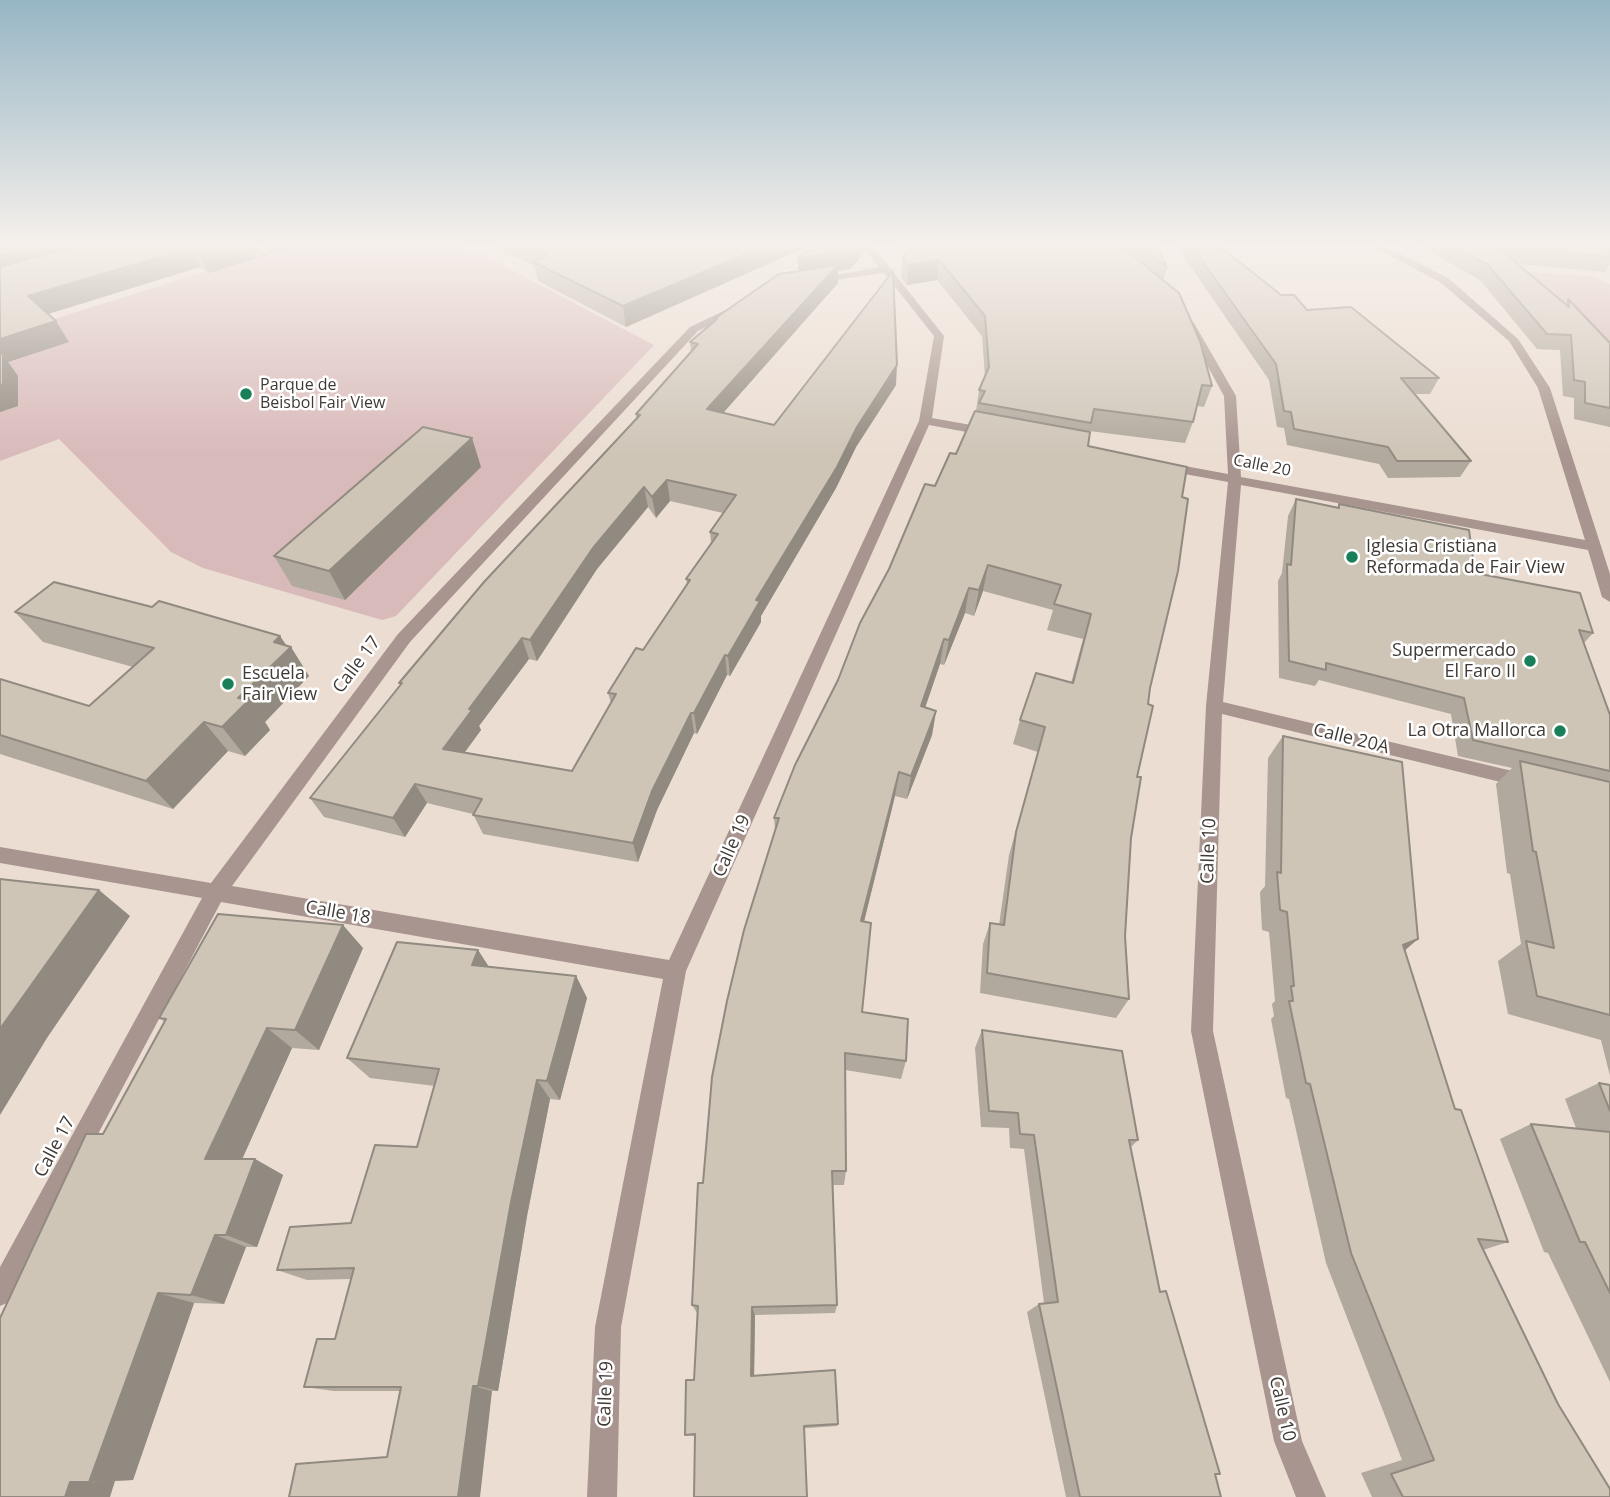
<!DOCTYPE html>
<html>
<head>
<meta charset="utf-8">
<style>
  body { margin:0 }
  canvas { display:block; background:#ebddd2 }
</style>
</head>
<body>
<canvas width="1610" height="1497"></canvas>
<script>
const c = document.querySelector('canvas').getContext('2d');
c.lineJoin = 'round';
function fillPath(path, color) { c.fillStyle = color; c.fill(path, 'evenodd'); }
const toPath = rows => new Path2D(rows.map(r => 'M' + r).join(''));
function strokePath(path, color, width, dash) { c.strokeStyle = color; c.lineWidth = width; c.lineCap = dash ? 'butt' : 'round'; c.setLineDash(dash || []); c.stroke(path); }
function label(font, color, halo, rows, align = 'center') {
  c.font = font + ' "Open Sans",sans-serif'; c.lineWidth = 5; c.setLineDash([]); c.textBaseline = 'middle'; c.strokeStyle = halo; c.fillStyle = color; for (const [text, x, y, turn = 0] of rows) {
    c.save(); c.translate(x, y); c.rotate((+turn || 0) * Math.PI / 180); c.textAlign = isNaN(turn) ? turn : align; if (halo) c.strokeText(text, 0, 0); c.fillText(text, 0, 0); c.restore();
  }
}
const green = toPath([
  [293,244,462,244,654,345,396,616,382,620,203,568,171,552,59,439,0,461,0,336],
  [1509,271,1593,276,1610,284,1610,362]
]);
const minor = toPath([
  [241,244,253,244,270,256,262,258,241,244],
  [861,244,871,244,944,336,932,418,988,428,994,432,988,436,929,425,686,971,621,1327,617,1497,587,1497,595,1327,663,979,221,902,9,1302,0,1306,0,1267,202,898,0,863,0,847,211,883,398,634,690,327,734,306,739,309,738,311,698,331,410,642,232,886,669,960,919,421,934,336,884,273,815,283,810,280,879,267,861,244],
  [1368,244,1380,244,1448,278,1518,339,1550,388,1610,574,1610,602,1602,597,1588,550,1241,485,1223,702,1525,774,1531,776,1534,781,1531,786,1525,788,1222,714,1213,1031,1302,1441,1326,1497,1296,1497,1274,1441,1191,1031,1206,706,1228,482,1163,470,1157,466,1163,462,1228,474,1224,396,1185,325,1194,323,1236,396,1241,477,1585,540,1538,388,1509,341,1440,282,1368,244]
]);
const wall = toPath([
  [0,244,251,244,257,258,209,273,200,267,48,314,69,342,8,362,18,376,18,406,0,412],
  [258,244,301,244,271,254],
  [490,244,813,244,626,327,538,281,534,266],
  [897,244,1156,244,1167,268,1163,280,1212,386,1204,407,1197,406,1193,422,1185,443,1089,431,1089,432,1088,446,1150,688,1137,777,1131,838,1125,936,1129,999,1116,1018,980,993,983,944,990,923,999,925,1009,855,1038,752,1013,744,1020,720,1071,683,1083,639,1047,630,1053,610,983,591,974,616,965,613,944,665,940,664,925,708,936,711,932,735,907,799,895,796,864,921,862,1012,906,1061,901,1079,845,1070,846,1171,844,1185,833,1185,837,1305,835,1313,755,1315,754,1375,838,1424,837,1426,692,1436,685,1435,694,1380,697,1313,692,1305,703,1183,775,830,774,818,935,486,956,454,976,411,979,390,985,377,982,336,937,280,907,285,901,278,903,258,907,252],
  [1175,244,1217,244,1281,295,1307,310,1439,378,1430,394,1415,394,1471,461,1460,477,1388,478,1379,464,1287,445,1284,428,1277,427,1269,380],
  [1392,244,1610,244,1610,264,1605,272,1517,264,1565,304,1568,299,1610,343,1610,427,1574,419,1574,398,1563,396,1560,350,1537,349,1480,280,1418,245,1404,249],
  [864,253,850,269,838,271,838,283,723,413,774,425,896,385,856,447,836,488,761,616,761,622,730,676,727,675,697,734,694,733,657,810,638,862,483,834,473,814,427,803,405,837,324,817,310,798,400,685,399,683,636,418,636,414,691,352,690,342,714,322,714,319,798,271,798,258],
  [670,501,723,513,710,532,711,543,686,579,687,584,643,650,608,693,611,703,572,771,465,752,481,730,479,726,529,659,537,661,597,569,648,507,656,518],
  [481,467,345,600,292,586,274,556],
  [1296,499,1337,508,1339,504,1593,633,1584,643,1610,715,1610,1076,1601,1040,1508,1014,1498,961,1521,944,1510,874,1507,873,1496,784,1512,768,1458,756,1451,714,1319,680,1315,686,1279,678,1278,581,1282,573,1288,516],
  [152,607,280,636,309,676,265,722,270,730,245,756,228,751,173,809,0,754,0,679,89,706,133,667,43,642,15,612],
  [1283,736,1405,950,1455,1109,1508,1242,1483,1250,1558,1404,1610,1497,1372,1497,1361,1473,1402,1460,1326,1263,1289,1099,1286,1098,1271,1019,1274,1016,1272,1004,1275,1001,1269,932,1262,930,1260,892,1265,886,1268,758],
  [363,948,319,1050,292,1048,242,1159,255,1159,283,1175,257,1247,246,1247,224,1304,194,1303,133,1480,115,1481,0,1497,103,1134,165,1022,159,1018],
  [478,950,488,967,576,976,587,998,560,1100,550,1099,527,1216,498,1391,492,1391,387,1457,400,1391,334,1391,304,1387,335,1339,351,1279,307,1280,277,1270,351,1223,417,1147,435,1086,370,1078,347,1058],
  [982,1030,1138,1140,1130,1148,1160,1292,1221,1497,1066,1497,1027,1312,1039,1304,1044,1303,1024,1149,1010,1148,1009,1128,981,1127,975,1048],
  [1599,1083,1610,1085,1610,1382,1548,1253,1544,1252,1500,1139,1531,1124,1576,1128,1565,1099]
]);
const shadedWall = toPath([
  [44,244,123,244,0,279,0,256],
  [231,244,251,244,257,258,209,273,199,254],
  [267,244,301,244,271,254],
  [769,244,813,244,626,327,623,306],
  [856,244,865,244,864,253,850,269,838,271,838,283,709,429,707,409,798,278,798,258],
  [1407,244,1418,244,1418,245,1404,249],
  [191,248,200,267,41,316,28,296],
  [939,260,937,280,907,285,908,265],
  [56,321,69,342,8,362,18,376,18,406,0,412,0,339],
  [897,365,896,385,856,447,836,488,761,616,761,622,730,676,728,656,756,600,857,427],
  [472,438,481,467,345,600,329,571],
  [667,480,670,501,656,518,652,497],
  [644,487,648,507,597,569,537,661,530,640,593,548],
  [988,565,983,591,974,616,979,590],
  [969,588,965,613,944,665,949,640],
  [280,636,288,649,291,647,309,676,265,722,270,730,245,756,222,727,238,698,274,642],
  [522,638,529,659,479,726,481,730,453,768,443,749,469,709],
  [944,639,940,664,917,731,921,706],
  [725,655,727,675,697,734,694,713],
  [936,711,932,735,907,799,911,776],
  [691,713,694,733,657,810,638,862,633,843,652,791],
  [204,722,228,751,173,809,146,781],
  [899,772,895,796,859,942,861,921],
  [415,784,427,803,405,837,393,818],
  [99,890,130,916,47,1038,0,1115,0,1029],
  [343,925,363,948,319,1050,295,1030],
  [1418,939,1395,959,1403,945],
  [478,950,493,973,472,965],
  [576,976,587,998,560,1100,547,1081],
  [267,1028,292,1048,235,1175,205,1159],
  [537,1080,550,1099,527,1216,498,1391,478,1386,511,1202],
  [255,1159,283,1175,257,1247,226,1235],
  [215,1235,246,1247,224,1304,191,1295],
  [158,1293,194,1303,133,1480,89,1482],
  [752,1307,755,1315,754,1380,751,1376],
  [473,1386,492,1391,480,1497,458,1497],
  [115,1481,110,1497,65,1497,70,1482]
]);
const building = toPath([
  [0,244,44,244,0,256,0,244],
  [81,244,231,244,199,254,191,248,28,296,56,321,0,339,0,267,81,244],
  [525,244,769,244,623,306,533,262,548,255,525,244],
  [818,244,856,244,851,250,798,258,818,244],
  [914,244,1119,244,1179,293,1200,341,1212,386,1202,385,1193,422,1094,409,1091,423,979,403,985,391,979,390,989,367,985,316,939,260,908,265,903,258,914,244],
  [1138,244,1156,244,1167,268,1138,244],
  [1190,244,1217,244,1281,295,1294,295,1307,310,1351,307,1439,378,1401,378,1471,461,1397,461,1388,447,1294,429,1291,412,1284,411,1276,364,1190,244],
  [1449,244,1610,244,1601,244,1610,248,1610,257,1496,246,1569,307,1568,299,1610,343,1610,408,1585,403,1585,382,1574,380,1571,335,1547,334,1488,265,1449,244],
  [838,265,707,409,774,425,893,271,897,365,857,427,837,467,756,600,760,601,728,656,725,655,694,713,691,713,652,791,633,843,473,815,482,799,415,784,393,818,310,798,402,683,399,683,484,582,640,415,636,414,698,344,690,342,717,319,714,319,779,274,838,265],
  [667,480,736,495,710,532,718,534,686,579,690,580,643,650,636,648,608,693,616,694,572,771,443,749,472,710,469,709,522,638,530,640,593,548,644,487,652,497,667,480],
  [0,351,3,355,3,384,0,385,0,351],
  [975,411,1090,432,1088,446,1187,467,1182,497,1188,499,1178,571,1150,688,1148,704,1153,706,1137,777,1141,777,1131,838,1125,936,1129,999,987,973,990,923,1004,925,1016,832,1045,727,1020,720,1036,673,1073,683,1091,614,1054,604,1061,585,988,565,979,590,969,588,949,640,944,639,921,706,936,711,911,776,899,772,861,921,871,923,862,1012,908,1019,906,1061,845,1053,846,1171,832,1171,837,1305,752,1307,751,1376,835,1370,838,1424,804,1426,807,1497,694,1497,695,1434,685,1435,686,1380,694,1380,698,1306,692,1305,698,1183,703,1183,712,1077,727,1001,744,930,779,818,774,818,795,765,838,680,860,623,889,569,925,484,935,486,950,453,956,454,975,411],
  [423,427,472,438,329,571,274,556,423,427],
  [1296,499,1339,508,1339,504,1469,530,1475,573,1580,593,1593,633,1579,630,1610,715,1610,771,1473,740,1464,698,1326,663,1326,670,1289,661,1287,564,1291,565,1296,499],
  [54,582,152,607,159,601,280,636,274,642,291,647,238,698,249,700,222,727,204,722,146,781,0,735,0,679,89,706,154,648,15,612,54,582],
  [1283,736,1402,762,1418,939,1403,945,1455,1109,1461,1110,1508,1242,1478,1239,1558,1404,1610,1489,1610,1497,1403,1497,1391,1474,1434,1460,1351,1253,1310,1084,1306,1083,1289,1001,1293,1001,1291,986,1294,986,1287,912,1280,910,1277,872,1281,873,1283,736],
  [1520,761,1610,782,1610,1015,1537,996,1526,941,1554,948,1536,852,1533,851,1520,761],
  [0,879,99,890,0,1029,0,879],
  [218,914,343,925,295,1030,267,1028,205,1159,255,1159,226,1235,215,1235,191,1295,158,1293,89,1482,70,1482,65,1497,0,1497,0,1318,86,1134,103,1134,166,1019,159,1018,218,914],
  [397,942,478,950,472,965,576,976,547,1081,537,1080,511,1202,478,1386,473,1386,458,1497,289,1497,296,1464,387,1457,401,1387,304,1387,317,1339,335,1339,354,1268,277,1270,290,1227,351,1223,375,1145,417,1147,439,1069,347,1058,397,942],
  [982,1030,1122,1051,1138,1140,1129,1140,1160,1292,1166,1291,1220,1474,1215,1474,1221,1497,1080,1497,1039,1304,1058,1302,1034,1135,1020,1134,1018,1113,989,1111,982,1030],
  [1599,1083,1610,1085,1610,1111,1599,1083],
  [1531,1124,1610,1132,1610,1293,1585,1242,1580,1242,1531,1124]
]);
const markers = [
  [246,394,7,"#197f58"],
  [1352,557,7,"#197f58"],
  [1530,661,7,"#197f58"],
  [228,684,7,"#197f58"],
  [1560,731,7,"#197f58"]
];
const farPoinames = [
  ["Parque de",260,385],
  ["Beisbol Fair View",260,403]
];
const farStreetnames = [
  ["Calle 20",1262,466,11]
];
const poiNames = [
  ["Iglesia Cristiana",1366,547],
  ["Reformada de Fair View",1366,568],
  ["Supermercado",1516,651,"right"],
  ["El Faro II",1516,672,"right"],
  ["Escuela",242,674],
  ["Fair View",242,695],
  ["La Otra Mallorca",1546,731,"right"]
];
const streetNames = [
  ["Calle 17",357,665,-53],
  ["Calle 20A",1351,739,14],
  ["Calle 19",732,846,-66],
  ["Calle 10",1209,851,-88],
  ["Calle 18",338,913,10],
  ["Calle 17",55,1147,-62],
  ["Calle 19",606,1394,-88],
  ["Calle 10",1282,1409,77]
];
fillPath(green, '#d8baba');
fillPath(minor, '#a8958f');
fillPath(wall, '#b1a99d');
fillPath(shadedWall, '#908a80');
fillPath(building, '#cec5b7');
strokePath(building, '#908a80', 2);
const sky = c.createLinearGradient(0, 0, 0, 454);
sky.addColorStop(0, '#97b6c5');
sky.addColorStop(0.54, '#f6f0eb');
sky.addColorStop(1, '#f6f0eb00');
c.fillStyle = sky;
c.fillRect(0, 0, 1610, 454);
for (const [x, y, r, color] of markers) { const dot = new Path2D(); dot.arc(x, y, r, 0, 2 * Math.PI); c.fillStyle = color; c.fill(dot); strokePath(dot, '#fff', 2.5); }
label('16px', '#403a36', '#fff', farPoinames, 'left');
label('16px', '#403a36', '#fff', farStreetnames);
label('18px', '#403a36', '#fff', poiNames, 'left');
label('18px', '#403a36', '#fff', streetNames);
</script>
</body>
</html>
